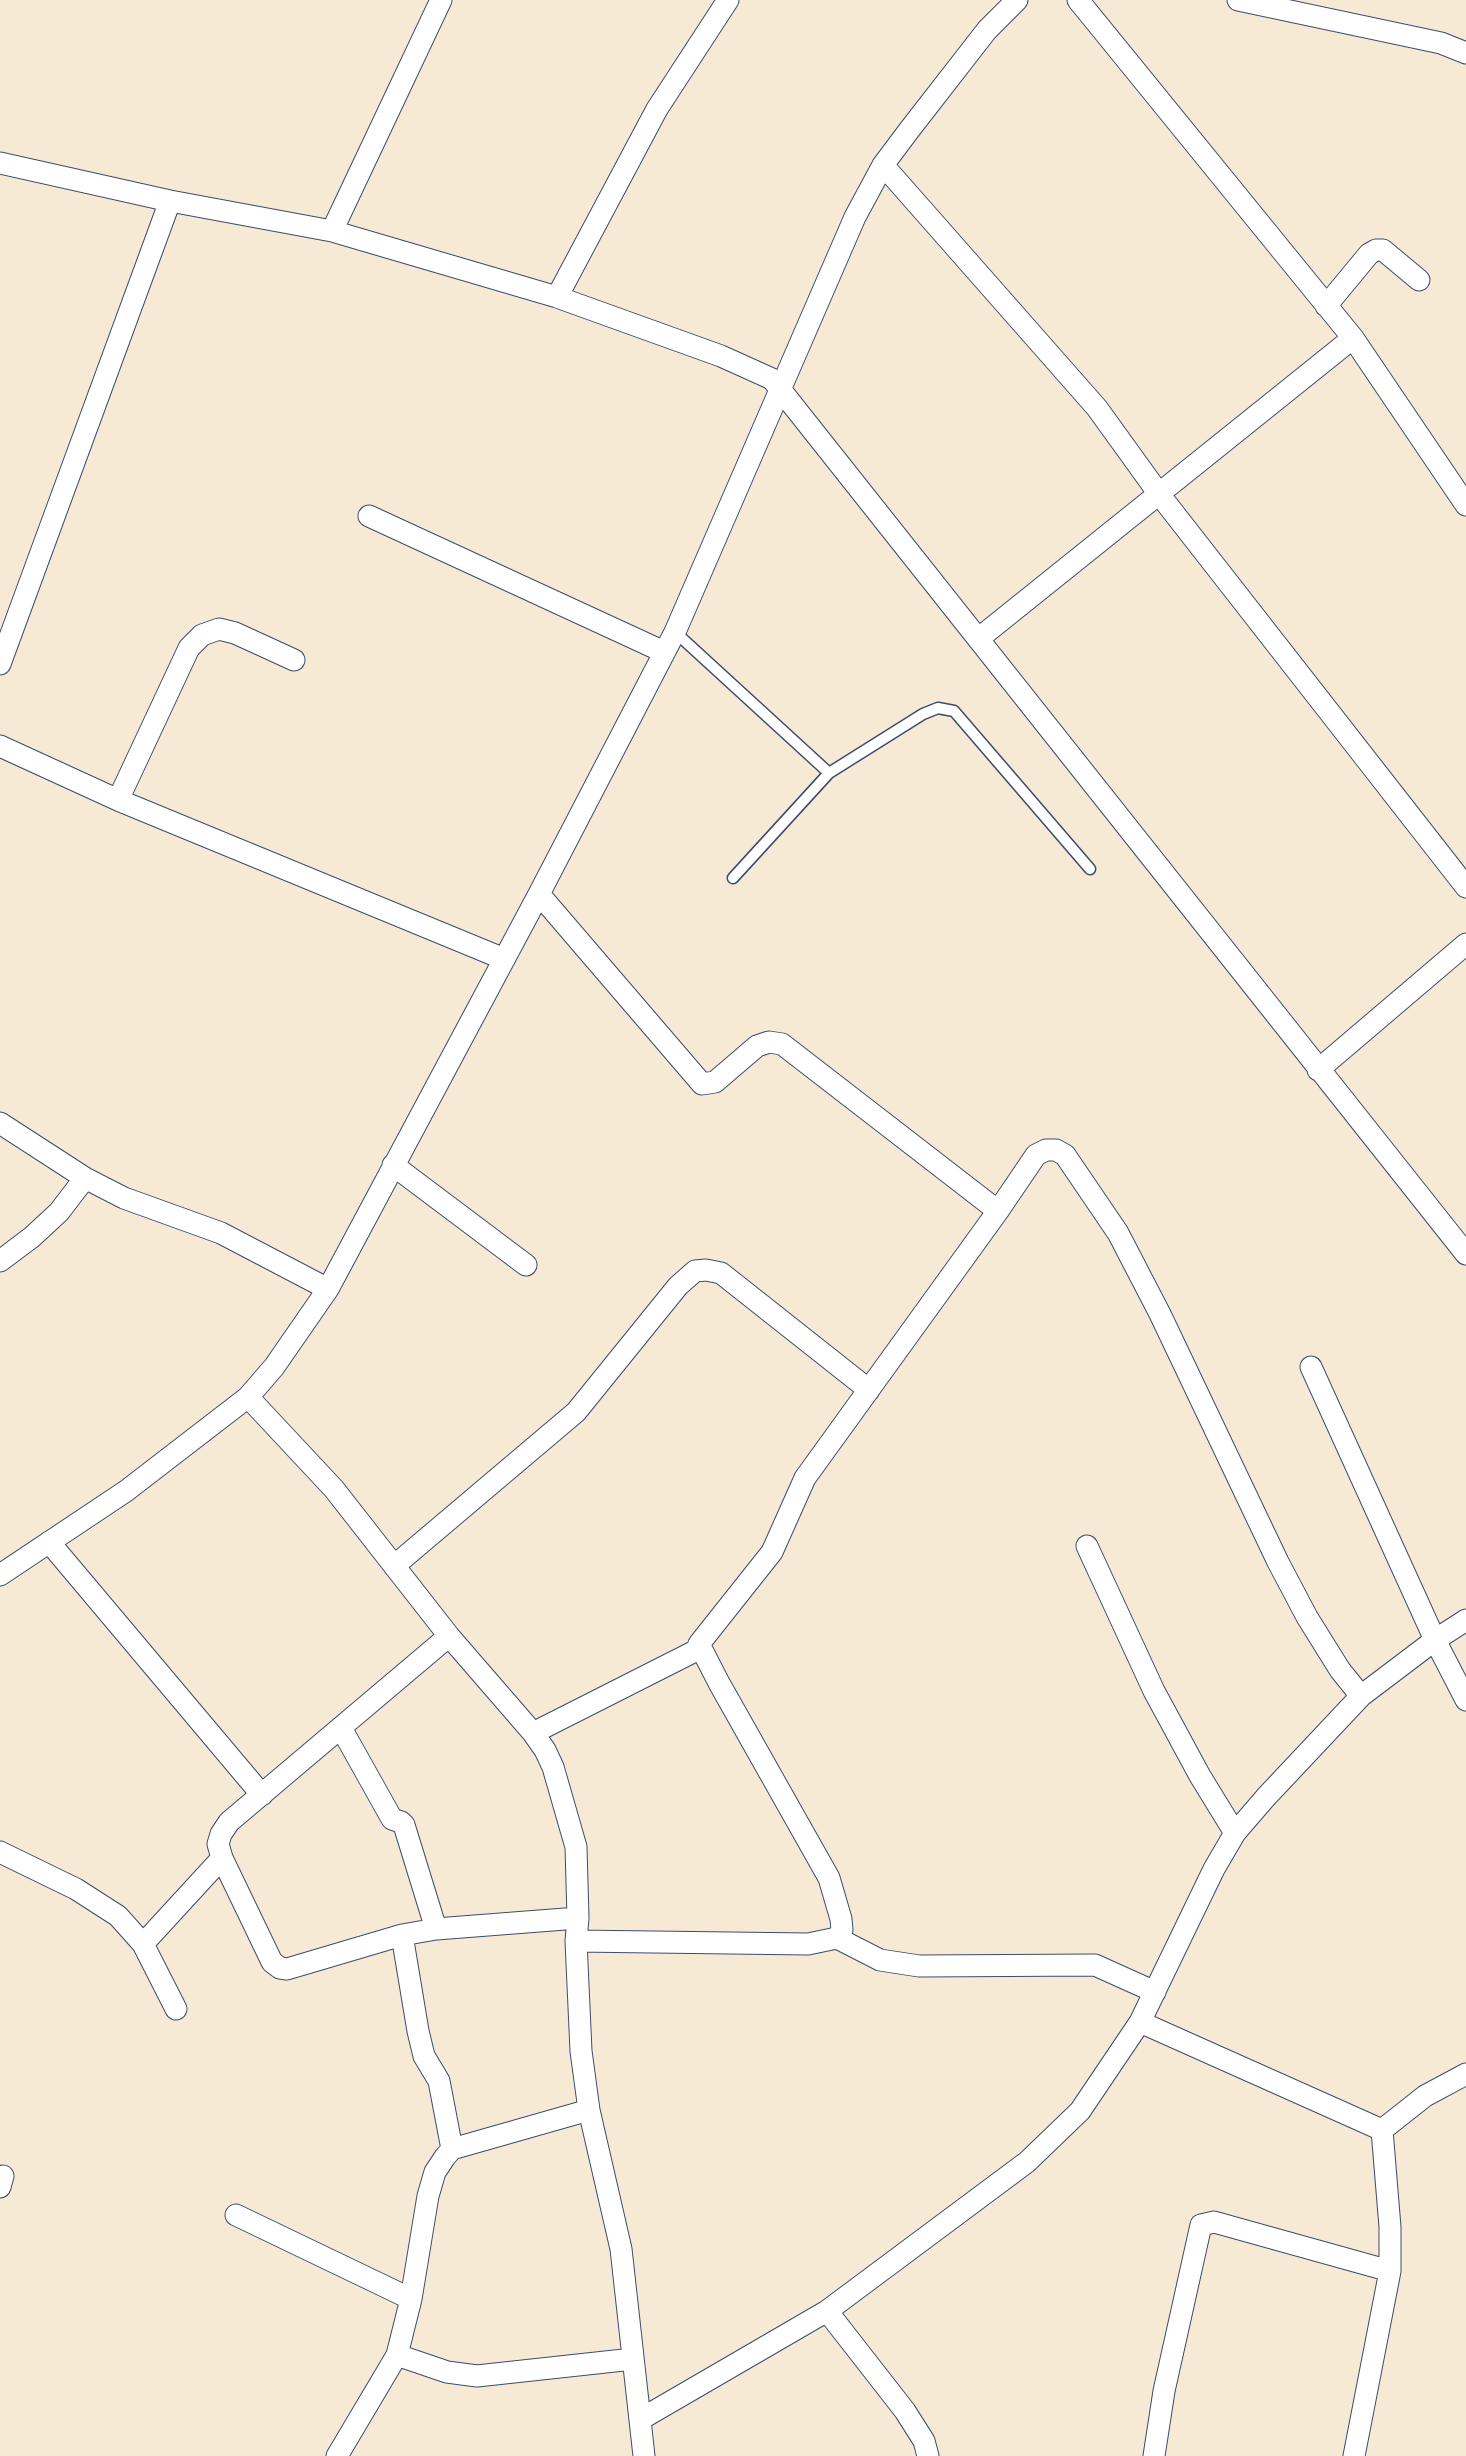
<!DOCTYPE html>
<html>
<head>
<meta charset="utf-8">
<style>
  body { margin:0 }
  canvas { display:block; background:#f6ead5 }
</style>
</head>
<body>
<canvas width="1466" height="2456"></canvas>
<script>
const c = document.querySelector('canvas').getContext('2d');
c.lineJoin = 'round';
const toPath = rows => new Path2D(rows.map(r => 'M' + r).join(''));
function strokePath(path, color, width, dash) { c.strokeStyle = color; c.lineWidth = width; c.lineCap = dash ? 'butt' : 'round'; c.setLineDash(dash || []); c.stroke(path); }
const lane = toPath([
  [675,632,829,773],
  [733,878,829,773,923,714,938,708,954,711,1090,869]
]);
const street = toPath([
  [1078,0,1353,338,1466,505],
  [1238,0,1441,43,1466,53],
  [0,163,170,201,332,231,557,297,721,356,772,379,1466,1254],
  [883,165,1097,408,1159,494,1466,887],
  [332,231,441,0],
  [557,297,657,109,728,0],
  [1326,306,1369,254,1376,250,1383,250,1419,280],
  [369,516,664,652],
  [978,639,1353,338],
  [0,664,170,201],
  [0,746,118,800,504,959],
  [118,800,189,648,202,635,219,629,235,633,294,660],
  [539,894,702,1084,715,1082,757,1046,769,1042,782,1044,998,1211],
  [1318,1070,1466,944],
  [0,1123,85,1178,124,1198,221,1233,328,1289],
  [393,1165,526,1265],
  [0,1261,32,1237,59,1212,85,1178],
  [1311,1367,1435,1640,1466,1700],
  [248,1397,334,1489,449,1636,533,1733,545,1750,553,1767,576,1847,578,1918,576,1941,581,2051,589,2110,621,2249,644,2456],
  [49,1542,262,1795],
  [1087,1546,1154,1691,1200,1776,1235,1833],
  [394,1566,576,1412,678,1286,695,1271,706,1270,721,1273,869,1390],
  [0,1575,126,1491,248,1397,274,1367,328,1289,539,894,675,632,855,217,883,165,910,129,987,30,1017,0],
  [449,1636,229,1822,221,1834,218,1844,222,1858,272,1962,280,1968,287,1969,402,1935,436,1929,578,1918],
  [341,1728,392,1819,401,1822,404,1825,436,1929],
  [533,1733,701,1648],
  [0,1852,76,1889,118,1916,143,1944,176,2009],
  [402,1935,418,2031,424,2056,439,2081,452,2149],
  [837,1938,880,1960,919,1966,1095,1965,1155,1992],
  [576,1941,808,1944,837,1938,842,1930,841,1919,829,1878,719,1683,699,1644,772,1552,805,1478,998,1211,1036,1155,1046,1150,1056,1150,1065,1155,1118,1233,1160,1314,1278,1562,1307,1617,1340,1670,1361,1696],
  [143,1944,222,1858],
  [1140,2022,1382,2130],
  [1382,2130,1425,2096,1466,2074],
  [0,2187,3,2176],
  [236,2215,411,2299],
  [827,2311,905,2411,924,2441,928,2456],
  [397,2355,447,2372,477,2376,633,2359],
  [641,2419,827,2311,1027,2162,1080,2111,1140,2022,1214,1869,1235,1833,1266,1797,1361,1696,1435,1640,1466,1620],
  [337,2456,397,2355,411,2299,428,2196,435,2172,445,2157,452,2149,589,2110],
  [1154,2456,1164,2391,1201,2225,1214,2222,1390,2271],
  [1354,2456,1390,2271,1390,2227,1382,2130]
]);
strokePath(lane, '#3c4b70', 13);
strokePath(street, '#3c4b70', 23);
strokePath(lane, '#fff', 10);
strokePath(street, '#fff', 21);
</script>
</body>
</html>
